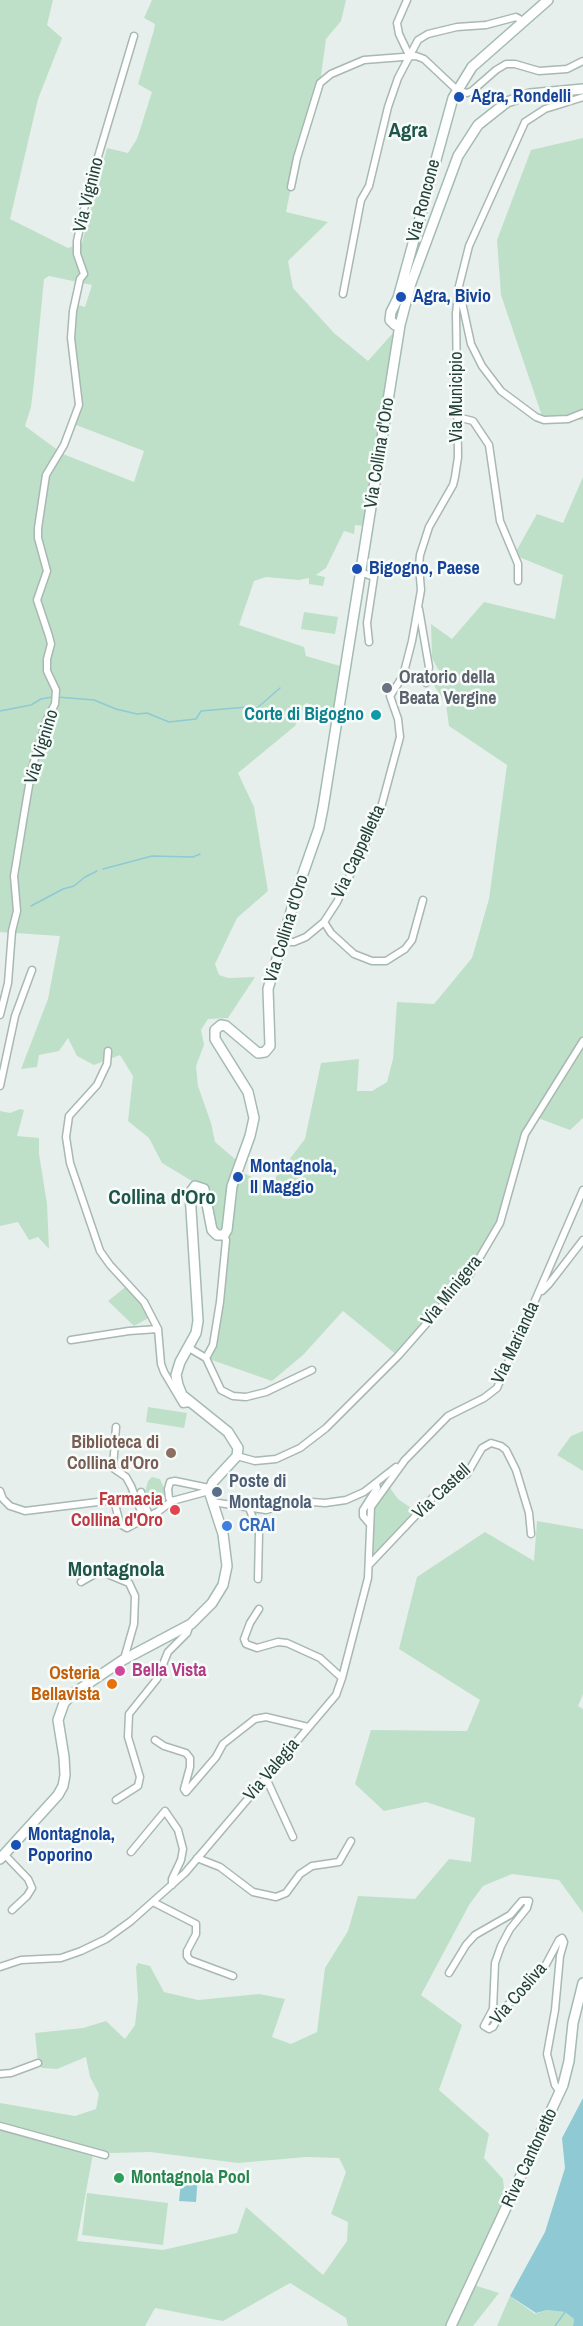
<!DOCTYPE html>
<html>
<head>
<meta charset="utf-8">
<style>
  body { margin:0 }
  canvas { display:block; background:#e6efeb }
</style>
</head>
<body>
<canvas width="583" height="2326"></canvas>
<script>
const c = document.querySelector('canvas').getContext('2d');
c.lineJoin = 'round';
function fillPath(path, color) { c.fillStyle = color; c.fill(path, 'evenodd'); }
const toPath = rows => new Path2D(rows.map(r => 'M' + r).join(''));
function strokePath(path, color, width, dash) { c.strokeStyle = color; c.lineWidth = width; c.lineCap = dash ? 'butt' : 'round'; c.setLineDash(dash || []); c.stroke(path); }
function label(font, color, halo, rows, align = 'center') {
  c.font = font + ' "Archivo Narrow",sans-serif'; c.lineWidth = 5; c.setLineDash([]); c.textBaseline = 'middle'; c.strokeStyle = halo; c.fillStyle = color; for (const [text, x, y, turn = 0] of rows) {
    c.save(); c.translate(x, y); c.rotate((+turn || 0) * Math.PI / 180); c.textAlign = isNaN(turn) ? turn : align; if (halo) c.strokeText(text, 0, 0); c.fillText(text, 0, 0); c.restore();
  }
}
const green = toPath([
  [0,0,53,0,47,25,62,38,38,99,10,219,68,248,82,243,107,148,128,153,137,139,152,92,138,84,154,30,155,24,144,18,152,0,346,0,341,21,326,39,320,83,297,158,286,212,328,222,288,261,293,288,334,333,368,361,400,325,364,526,355,525,354,534,344,531,326,568,316,575,325,577,323,586,309,584,309,578,299,580,266,577,254,581,239,625,304,647,306,656,340,666,335,712,306,703,295,726,238,773,254,807,268,891,237,918,215,964,219,975,228,978,255,977,228,1018,208,1019,201,1030,204,1045,196,1066,198,1086,211,1123,215,1142,242,1165,238,1170,269,1186,305,1139,321,1063,359,1059,357,1091,372,1091,387,1082,393,1059,397,1002,434,1004,472,958,489,899,507,765,449,726,446,704,433,684,439,671,432,658,431,624,452,639,484,602,555,619,563,575,514,555,537,514,563,523,583,477,583,1118,570,1130,538,1118,530,1125,506,1207,470,1274,398,1356,343,1311,303,1355,272,1381,206,1358,213,1345,226,1240,217,1235,202,1187,162,1163,149,1138,128,1121,133,1076,120,1055,94,1065,77,1056,68,1038,59,1051,39,1055,37,1067,21,1069,48,999,60,936,0,932],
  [49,276,92,285,85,307,75,304,71,338,79,405,71,423,144,451,134,482,63,454,25,426,31,407,34,382,44,279],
  [583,138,583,420,542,416,501,295,497,240,531,150],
  [304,612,338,617,335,634,301,629],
  [20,1109,24,1110,17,1136,39,1138,39,1154,47,1204,49,1249,38,1237,29,1240,18,1222,0,1226,0,1111,10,1113],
  [128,1285,152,1316,134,1326,108,1301],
  [148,1407,187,1413,184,1428,146,1422],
  [583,1431,583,1471,557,1455,571,1436],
  [152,1477,160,1479,165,1490,162,1503,157,1507,150,1505,145,1492,148,1481],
  [388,1485,398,1499,417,1512,375,1558,370,1556,373,1508],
  [537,1521,583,1529,583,1694,578,1706,583,1709,583,1913,559,1880,512,1874,483,1886,469,1905,421,1995,462,2025,439,2090,489,2134,484,2158,503,2179,506,2209,471,2284,499,2293,473,2326,348,2326,346,2318,290,2283,223,2321,155,2308,145,2326,0,2326,0,2103,75,2116,96,2109,99,2094,90,2077,86,2057,57,2069,42,2068,38,2063,35,2033,83,2028,106,2021,125,2039,135,2025,138,1999,136,1967,138,1963,150,1966,164,1992,198,2000,259,1994,285,1999,272,2037,291,2044,317,2032,325,1968,348,1931,358,1896,415,1899,449,1859,471,1862,475,1818,426,1802,384,1811,355,1784,371,1730,467,1731,480,1700,399,1649,417,1577,485,1532,534,1561],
  [94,2148,111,2153,150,2152,238,2163,306,2157,339,2158,346,2172,331,2214,348,2222,347,2241,323,2275,246,2207,237,2233,163,2250,77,2241],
  [87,2193,168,2203,163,2245,82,2235],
  [510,2296,535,2314,547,2310,565,2312,574,2319,573,2326,497,2326]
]);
const water = toPath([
  [583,2098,583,2326,573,2326,574,2319,565,2312,547,2310,536,2313,510,2296,545,2232,565,2168,562,2138],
  [182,2173,198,2175,196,2202,179,2201]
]);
const stream = toPath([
  [57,697,94,700,116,709,137,714,147,713,169,722,196,719,201,711,247,707,256,709,280,688],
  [0,711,31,705,41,699,52,697],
  [103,869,152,856,193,857,200,854],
  [31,906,63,889,74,886,85,877,97,871],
  [555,2326,565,2312]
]);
const street = toPath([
  [407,0,397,23,399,34,409,55],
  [291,187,297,158,320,83,331,74,364,60,416,56,424,59,457,90,467,93,472,91,496,70,506,64,515,64,539,71,567,69,583,61],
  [460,293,471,344,482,366,501,391,536,417,544,420,568,419,583,413],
  [343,294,361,200,369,186,388,107,398,78,418,40,428,34,457,27,486,25,516,17,523,21],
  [457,417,473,421,489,445,500,521,518,564,518,581],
  [360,572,374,577,367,623,369,642],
  [419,609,429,667,426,683],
  [324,922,331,933,354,954,372,961,386,961,405,949,412,940,423,900],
  [282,942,294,942,306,937,324,922,337,902,379,815,400,737,398,719,390,696,403,676,412,641,421,590,419,566,420,555,429,527,453,485,455,477,458,457,456,313,459,286,469,246,525,122,545,109,583,97],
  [0,1015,8,983,12,931,17,911,14,876,25,809,32,768,47,719,55,704,56,690,47,671,47,659,51,644,49,636,37,600,47,571,38,538,38,528,46,475,64,445,79,405,71,338,73,311,80,279,84,274,77,254,77,241,89,187,134,36],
  [108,1051,107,1064,97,1085,69,1116,66,1137,70,1163,100,1251,110,1265,144,1302,158,1329,161,1364,164,1372,183,1404,190,1403],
  [0,1086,15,1016,32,970],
  [542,1291,549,1284,583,1240],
  [71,1340,129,1331,158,1329],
  [189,1348,206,1358,221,1390,233,1396,246,1397,266,1392,312,1370],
  [206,1358,213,1345,220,1302,226,1240,224,1235],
  [116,1427,113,1468,126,1477,131,1486,144,1519],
  [237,1456,255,1461,276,1459,300,1448,326,1428,398,1356,470,1274,500,1223,525,1134,583,1041],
  [404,1461,448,1416,484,1398,497,1388,583,1190],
  [0,1491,3,1499,10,1506,25,1511,114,1500,120,1524,127,1528,159,1511,172,1501],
  [209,1491,172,1501,169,1498,168,1489,170,1482,175,1481,209,1488],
  [141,1492,149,1516],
  [212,1502,266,1510,298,1501,325,1503,346,1500,364,1492,396,1467],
  [249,1508,259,1533,258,1579],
  [369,1523,363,1516,363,1510,377,1488,376,1484],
  [369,1565,439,1491,467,1474,482,1448,491,1443,501,1446,506,1450,516,1470,529,1513,531,1534],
  [100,1571,129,1583,135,1596,134,1624,124,1659],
  [81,1582,100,1571],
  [259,1609,250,1623,244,1639,246,1644,257,1648,278,1642,287,1643,320,1658,342,1678],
  [155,1740,164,1746,186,1753,190,1758,190,1767,184,1789,186,1792,216,1757,223,1744,255,1719,266,1717,308,1727],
  [266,1778,293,1837],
  [116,1800,138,1786,140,1777,128,1737,129,1714,157,1679,168,1652,187,1633,190,1624],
  [131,1852,165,1811,178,1830,183,1849,181,1860,172,1879,172,1885],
  [4,1854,28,1879,32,1888,27,1896,12,1910],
  [197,1858,220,1867,253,1892,276,1897,286,1893,300,1874,312,1866,339,1862,351,1841],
  [153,1902,196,1924,196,1934,187,1951,187,1956,190,1960,233,1976],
  [0,1967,21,1960,61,1958,81,1951,106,1939,131,1921,185,1873,336,1695,342,1678,368,1578,371,1507,405,1460],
  [449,1973,466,1945,475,1935,510,1915,522,1901,529,1901,527,1908,510,1929,501,1946,495,1963,493,2009,484,2026,489,2029,493,2027,502,2011,544,1968,559,1940,562,1938,564,1942,560,1956,555,2010,547,2054,555,2085,560,2092],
  [0,2074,11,2073,38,2063],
  [0,2126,105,2155]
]);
const secondary = toPath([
  [400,325,395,325,390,320,391,312,398,298,453,98,472,67,548,0],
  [0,1859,58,1795,63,1786,65,1775,64,1757,58,1720,64,1703,71,1695,123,1660,191,1624,212,1603,223,1585,227,1566,223,1534,209,1491,213,1482,237,1456,238,1448,228,1432,182,1395,178,1385,176,1375,180,1362,196,1333,198,1321,190,1193,195,1186,204,1189,212,1230,217,1235,224,1235,227,1230,232,1186,250,1136,254,1118,248,1092,215,1039,215,1030,221,1025,226,1026,258,1053,265,1052,270,1046,268,989,298,888,319,828,323,808,400,325,411,283,458,156,478,125,507,102,530,94,583,89],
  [451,2326,563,2085,569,2061,573,2023,583,1983]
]);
const markers = [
  [459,97,6,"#1a4fb4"],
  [401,297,6,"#1a4fb4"],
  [357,569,6,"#1a4fb4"],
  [387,688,6,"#6b7280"],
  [376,715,6,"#0f9aa8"],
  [238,1177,6,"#1a4fb4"],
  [171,1453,6,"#8d6e63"],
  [217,1492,6,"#5c6f8a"],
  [175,1510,6,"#e0444e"],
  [227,1526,6,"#3f7fe0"],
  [120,1671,6,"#d1479c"],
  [112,1684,6,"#e8710a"],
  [16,1845,6,"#1a4fb4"],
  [119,2178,6,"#2e9e5b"]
];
const transitNames = [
  ["Agra, Rondelli",471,97],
  ["Agra, Bivio",413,297],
  ["Bigogno, Paese",369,569],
  ["Montagnola,",250,1167],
  ["Il Maggio",250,1188],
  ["Montagnola,",28,1835],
  ["Poporino",28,1856]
];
const streetNames = [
  ["Via Vignino",89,195,-76],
  ["Via Roncone",424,201,-75],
  ["Via Municipio",457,397,-90],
  ["Via Collina d'Oro",380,453,-81],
  ["Via Vignino",42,747,-73],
  ["Via Cappelletta",359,852,-65],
  ["Via Collina d'Oro",287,929,-73],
  ["Via Minigera",452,1291,-51],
  ["Via Marianda",516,1343,-65],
  ["Via Castell",442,1492,-43],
  ["Via Valegia",272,1770,-50],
  ["Via Cosliva",519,1994,-49],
  ["Riva Cantonetto",530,2158,-65]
];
const worshipNames = [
  ["Oratorio della",399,678],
  ["Beata Vergine",399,699]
];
const cultureNames = [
  ["Corte di Bigogno",364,715]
];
const educationNames = [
  ["Biblioteca di",159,1443],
  ["Collina d'Oro",159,1464]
];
const serviceNames = [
  ["Poste di",229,1482],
  ["Montagnola",229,1503]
];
const healthNames = [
  ["Farmacia",163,1500],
  ["Collina d'Oro",163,1521]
];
const shopNames = [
  ["CRAI",239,1526]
];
const hotelNames = [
  ["Bella Vista",132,1671]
];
const foodNames = [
  ["Osteria",100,1674],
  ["Bellavista",100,1695]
];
const leisureNames = [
  ["Montagnola Pool",131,2178]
];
const quarterNames = [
  ["Agra",408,131],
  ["Collina d'Oro",162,1198],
  ["Montagnola",116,1570]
];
fillPath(green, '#bfe0c8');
fillPath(water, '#8ec9d4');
strokePath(stream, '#8ec9d4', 1.5);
strokePath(street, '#a8b8b2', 9);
strokePath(secondary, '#a4bbb3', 12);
strokePath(street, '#fff', 6);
strokePath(secondary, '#fff', 9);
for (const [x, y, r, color] of markers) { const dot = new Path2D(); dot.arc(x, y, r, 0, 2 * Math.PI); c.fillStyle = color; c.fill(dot); strokePath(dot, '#f7fbf9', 2); }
label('bold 18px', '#164399', '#f7fbf9', transitNames, 'left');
label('18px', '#24423a', '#f7fbf9', streetNames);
label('bold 18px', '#5b616d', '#f7fbf9', worshipNames, 'left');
label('bold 18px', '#0d838f', '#f7fbf9', cultureNames, 'right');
label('bold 18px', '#785e54', '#f7fbf9', educationNames, 'right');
label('bold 18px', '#4e5e75', '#f7fbf9', serviceNames, 'left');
label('bold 18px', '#be3a42', '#f7fbf9', healthNames, 'right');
label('bold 18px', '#366cbe', '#f7fbf9', shopNames, 'left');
label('bold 18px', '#b23c85', '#f7fbf9', hotelNames, 'left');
label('bold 18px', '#c56008', '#f7fbf9', foodNames, 'right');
label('bold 18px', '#27864d', '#f7fbf9', leisureNames, 'left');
label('bold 21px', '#1f5548', '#f7fbf9', quarterNames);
</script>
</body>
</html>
